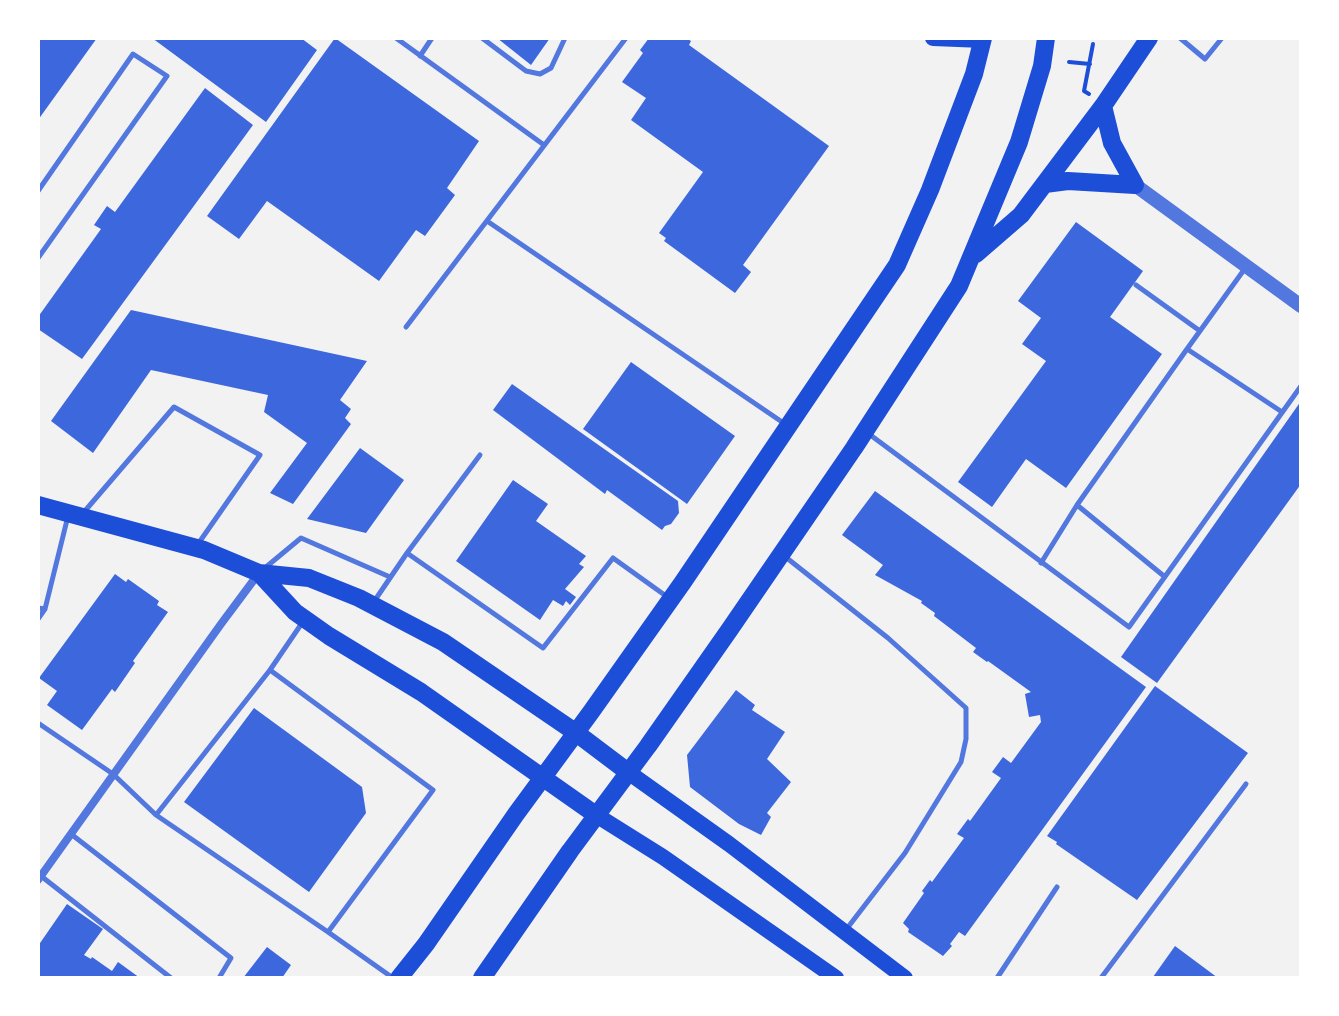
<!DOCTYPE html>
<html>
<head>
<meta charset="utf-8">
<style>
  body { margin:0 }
  #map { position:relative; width:1339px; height:1016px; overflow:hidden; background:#f2f2f2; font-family:Mulish,sans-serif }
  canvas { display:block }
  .frame { position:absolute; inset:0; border:40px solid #fff; pointer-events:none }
</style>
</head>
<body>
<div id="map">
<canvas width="1339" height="1016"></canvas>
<div class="frame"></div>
</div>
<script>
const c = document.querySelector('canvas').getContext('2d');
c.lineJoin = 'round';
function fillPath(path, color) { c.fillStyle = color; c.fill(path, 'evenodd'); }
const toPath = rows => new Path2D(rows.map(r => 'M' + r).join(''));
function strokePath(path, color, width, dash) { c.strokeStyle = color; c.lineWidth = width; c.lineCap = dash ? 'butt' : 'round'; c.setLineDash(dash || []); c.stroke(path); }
const building = toPath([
  [38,38,97,38,38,120],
  [152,38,301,38,317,50,266,122],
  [335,38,479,141,447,188,455,195,425,236,416,230,379,281,267,201,239,239,207,216],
  [497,38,550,38,531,65],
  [649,38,686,38,691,41,689,45,829,146,743,265,751,272,735,293,664,241,666,238,659,233,703,172,631,120,646,98,622,82,643,53,640,50],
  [205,88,253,125,82,359,38,329,38,317,101,229,94,225,107,206,115,212],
  [1076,222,1143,271,1110,317,1162,354,1066,488,1026,459,992,507,958,482,1046,361,1022,344,1041,318,1018,301],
  [131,310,367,361,340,400,351,409,345,418,351,424,293,504,270,493,307,443,264,412,268,395,151,370,93,453,51,421],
  [631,362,735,436,687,504,583,429],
  [512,384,678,501,679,513,671,524,665,526,662,530,607,490,605,494,493,410],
  [1301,401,1301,484,1157,683,1121,657],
  [360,448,404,480,366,533,307,519],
  [513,480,548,504,536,521,586,556,579,564,584,567,565,589,576,597,570,605,566,601,563,606,553,600,540,620,456,561],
  [875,491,1146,687,965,936,959,932,950,944,952,946,943,956,908,932,909,929,903,923,924,893,922,891,930,880,932,882,964,838,957,834,968,819,970,821,1001,778,992,772,1003,757,1011,763,1041,722,1040,715,1029,717,1025,694,1031,692,988,661,987,662,973,652,976,648,934,616,935,613,921,603,922,601,875,575,883,565,842,535],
  [115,574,126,582,128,579,159,601,157,605,168,612,133,661,135,663,115,692,112,689,82,730,47,705,57,691,39,678],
  [1155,686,1248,753,1137,900,1056,844,1057,842,1047,836],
  [736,690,755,705,752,710,785,732,767,759,791,782,767,813,771,817,761,835,739,824,690,787,687,755],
  [254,708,362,787,366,813,309,892,184,802],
  [67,904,103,929,84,955,91,959,92,957,112,971,118,962,140,978,38,978,38,946],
  [1175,946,1218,978,1153,977],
  [267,947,291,965,282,978,243,978]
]);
const path = toPath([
  [1069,62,1090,64],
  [1089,94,1084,91,1093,44]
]);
const service = toPath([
  [396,38,544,145],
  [482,38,526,71,540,74,551,68,565,38],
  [1180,38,1205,59,1222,38],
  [420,56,432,38],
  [38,191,133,54,167,76,38,258],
  [487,221,785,424],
  [1246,267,1187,349,1282,412],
  [1136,285,1200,331],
  [406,327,626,38],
  [869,434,1129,627,1301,386],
  [84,512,174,407,260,455,198,544],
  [407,553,480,455],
  [783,555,888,638,966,708,966,739,961,762,905,853,845,931],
  [1041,563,1077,505],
  [266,567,301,538,390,577],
  [1165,577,1077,505,1187,349],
  [373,603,407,553,543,648,613,558,666,596],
  [38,608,45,609,68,516],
  [38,619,45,609],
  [302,623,270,670,433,790,328,932,393,978],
  [38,723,113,774,156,815,328,932],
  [156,815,270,670],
  [71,834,231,958,219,978],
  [41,876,171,978],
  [997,978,1057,887],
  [1101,978,1246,784]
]);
const minor = toPath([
  [38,880,221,624,259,573]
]);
const tertiary = toPath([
  [1135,185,1301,306]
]);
const secondary = toPath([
  [933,38,983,40],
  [628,772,729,844,905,978],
  [596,815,663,857,836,978]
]);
const primary = toPath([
  [1103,106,1112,143,1135,185],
  [1045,184,1068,181,1135,185],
  [976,254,1021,215,1103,106,1149,38],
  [38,505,204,550,259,573,309,578,359,598,443,642,575,732,628,772],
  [259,573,295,612,329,636,421,692,596,815],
  [399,978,426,944,516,814,591,712,683,582,897,265,930,190,974,74,983,38],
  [482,978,570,851,648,746,730,629,854,448,959,286,1019,142,1042,66,1046,38]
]);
fillPath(building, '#3d67dc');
strokePath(path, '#1d4ed8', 4);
strokePath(service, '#5277de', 5);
strokePath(minor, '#5277de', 8);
strokePath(tertiary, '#5277de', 14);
strokePath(secondary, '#1d4ed8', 16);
strokePath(primary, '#1d4ed8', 18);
</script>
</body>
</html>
